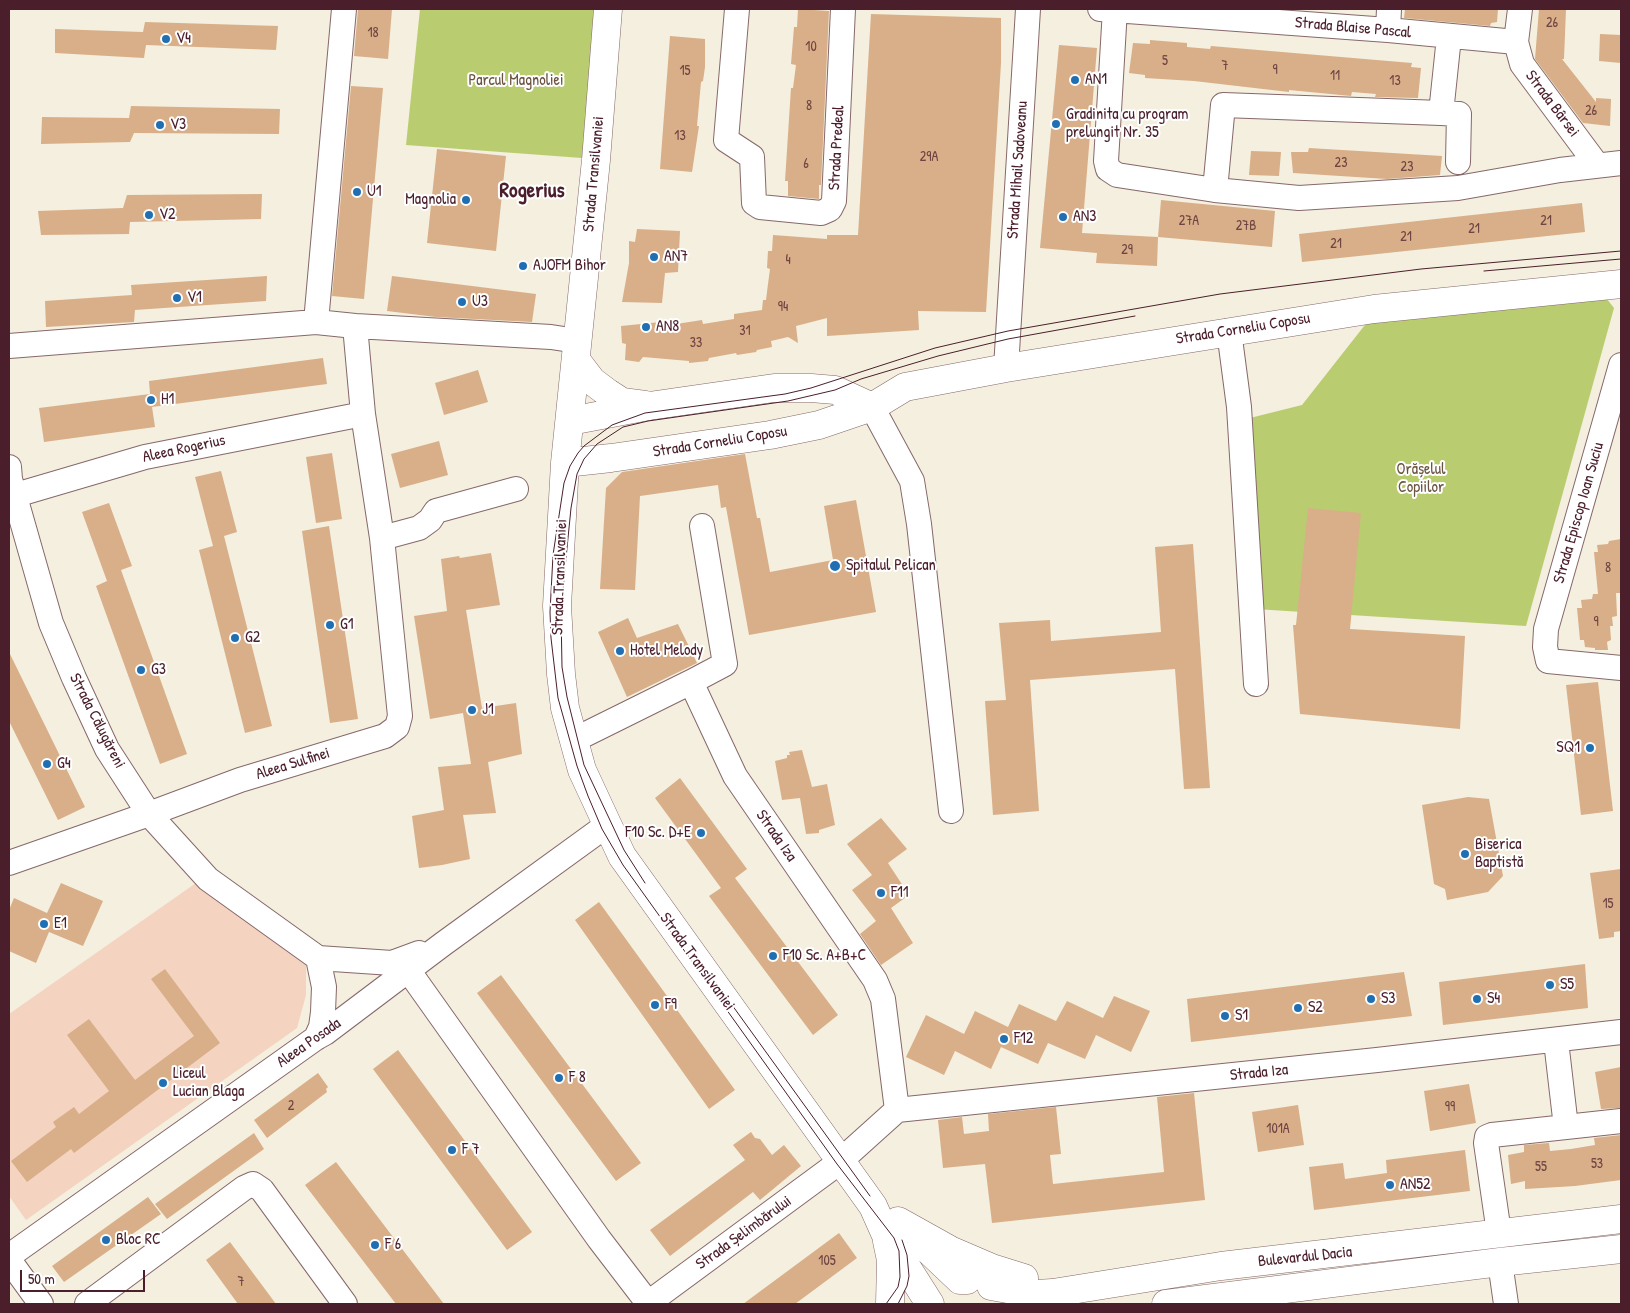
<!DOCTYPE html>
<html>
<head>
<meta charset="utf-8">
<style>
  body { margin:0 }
  #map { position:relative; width:1630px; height:1313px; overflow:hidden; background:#f4efde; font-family:"Patrick Hand",sans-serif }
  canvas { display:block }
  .frame { position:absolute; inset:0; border:10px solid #4a1f2b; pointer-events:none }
  .scale { position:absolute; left:20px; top:1270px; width:125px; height:22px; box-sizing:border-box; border:2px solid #4a1f2b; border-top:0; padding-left:6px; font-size:15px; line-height:18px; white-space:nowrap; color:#4a1f2b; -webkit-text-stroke:4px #fff; paint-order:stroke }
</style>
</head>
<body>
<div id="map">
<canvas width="1630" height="1313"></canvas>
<div class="frame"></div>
<div class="scale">50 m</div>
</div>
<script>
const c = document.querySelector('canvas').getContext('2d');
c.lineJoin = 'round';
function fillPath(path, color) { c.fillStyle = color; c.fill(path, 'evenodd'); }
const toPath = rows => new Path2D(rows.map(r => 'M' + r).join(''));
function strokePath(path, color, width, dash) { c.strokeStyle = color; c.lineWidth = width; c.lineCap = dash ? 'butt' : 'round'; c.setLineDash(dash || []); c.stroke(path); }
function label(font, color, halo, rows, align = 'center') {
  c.font = font + ' "Patrick Hand",sans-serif'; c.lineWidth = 4; c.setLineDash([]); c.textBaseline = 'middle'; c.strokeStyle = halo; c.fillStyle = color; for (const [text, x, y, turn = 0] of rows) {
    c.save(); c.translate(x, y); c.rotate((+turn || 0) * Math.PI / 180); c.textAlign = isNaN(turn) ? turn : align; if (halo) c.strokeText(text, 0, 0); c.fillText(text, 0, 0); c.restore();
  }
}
const built = toPath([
  [196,883,306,962,306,995,297,1028,26,1220,9,1196,9,1014]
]);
const green = toPath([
  [420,9,596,9,582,158,406,145],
  [1599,289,1614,308,1526,626,1255,609,1242,420,1302,405,1372,316]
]);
const building = toPath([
  [358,9,392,9,388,59,354,56],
  [798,9,829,11,821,185,819,185,819,199,788,196,788,181,785,181,791,88,793,88,796,65,791,64,794,27,797,27],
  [1405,9,1498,9,1497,22,1491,23,1490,26,1404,18],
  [1539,9,1566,9,1564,59,1562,59,1596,102,1596,98,1611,99,1610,126,1583,123,1535,59],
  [871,14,1001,18,1001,63,986,312,918,311,919,330,827,336,827,318,796,326,798,343,788,337,771,341,772,347,757,350,756,352,737,355,736,353,709,358,708,361,689,363,689,361,643,357,639,362,625,360,626,344,622,343,621,326,671,321,670,325,702,320,703,324,734,319,734,314,762,310,763,300,766,300,768,284,770,269,767,268,768,251,772,251,773,235,827,239,827,235,858,235],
  [145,22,278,26,276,50,146,45,144,58,55,53,55,29,143,32],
  [1600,34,1621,35,1621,63,1599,61],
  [670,36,705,39,705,67,703,81,701,82,697,126,699,126,692,172,660,169],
  [1150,40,1187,43,1187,47,1210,49,1211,46,1412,63,1411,67,1421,68,1418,98,1375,97,1376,94,1352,92,1351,96,1289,90,1289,92,1194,81,1145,78,1145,75,1129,73,1133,43,1150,44],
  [1059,45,1097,48,1082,233,1158,237,1157,266,1096,263,1097,253,1040,248],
  [351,86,383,88,364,299,332,296],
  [131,106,280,109,279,134,134,133,130,142,41,144,42,117,129,118],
  [1309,148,1442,156,1440,175,1387,179,1293,173,1291,152,1308,152],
  [437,149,506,156,496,251,427,243],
  [1251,151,1281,152,1279,176,1249,175],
  [262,194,261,219,130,222,129,234,41,235,38,211,123,208,127,195],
  [1161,200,1275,211,1272,247,1158,237],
  [1582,203,1585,232,1302,262,1299,234],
  [637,229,680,231,678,272,665,273,662,303,622,302,629,263,629,241,635,242],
  [267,276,266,301,135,310,134,322,46,327,45,301,132,295,131,285],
  [392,276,536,294,532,322,436,317,387,311],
  [323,358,327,384,152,407,155,427,44,442,39,408,150,394,149,381],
  [478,370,488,402,444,415,435,383],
  [439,441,448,475,400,488,391,454],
  [332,453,342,519,316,523,306,457],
  [745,454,757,518,760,518,770,572,833,560,824,506,856,500,876,612,749,635,726,507,721,508,718,485,640,496,635,590,600,589,606,488,622,472],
  [221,471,237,532,224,536,272,726,245,733,199,550,213,546,195,477],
  [109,503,132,566,121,570,187,754,160,764,96,586,107,581,82,512],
  [1308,508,1361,513,1350,629,1465,636,1460,729,1300,714,1293,625,1296,625],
  [329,526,358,719,330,723,302,531],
  [1621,539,1621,593,1616,593,1617,616,1612,617,1613,626,1610,626,1611,640,1607,642,1608,650,1595,650,1595,648,1585,647,1584,640,1580,640,1577,608,1582,608,1581,600,1592,599,1593,594,1598,594,1594,552,1598,552,1597,545,1608,544,1609,541],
  [1193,544,1210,788,1184,789,1175,669,1030,680,1039,811,993,815,985,701,1006,700,999,623,1050,620,1051,641,1161,632,1155,547],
  [491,553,500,605,466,610,482,708,516,703,522,754,488,762,496,813,463,815,470,859,442,865,419,868,412,816,444,810,438,767,471,764,463,713,430,719,414,616,447,611,441,559,459,556,460,558],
  [628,618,637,638,678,624,697,663,627,697,598,632],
  [9,652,85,807,58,820,9,721],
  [1598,682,1613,811,1581,815,1566,685],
  [802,750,812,787,827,784,835,825,819,830,819,833,806,834,800,798,782,800,775,761,787,758,787,755,790,755,789,752],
  [680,778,747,869,735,878,838,1015,813,1035,709,896,721,888,655,798],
  [1468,797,1489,799,1503,876,1488,892,1447,900,1445,889,1434,884,1422,805],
  [881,818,907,849,888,863,909,895,891,908,913,943,881,965,860,934,876,921,852,890,872,875,847,844],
  [1621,869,1621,931,1614,932,1614,937,1599,939,1590,873],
  [61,883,103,901,83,946,49,932,36,963,9,951,9,910,14,898,47,913],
  [599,902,735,1090,709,1109,575,920],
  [1585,964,1588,1008,1443,1025,1439,982],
  [165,969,220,1043,74,1153,71,1149,27,1182,11,1161,56,1127,53,1122,74,1107,79,1114,109,1091,67,1035,89,1019,135,1080,194,1036,151,979],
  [1404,972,1412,1016,1191,1042,1187,999],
  [501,975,641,1163,616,1181,477,993],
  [1114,996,1150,1011,1131,1052,1096,1035,1085,1059,1048,1043,1038,1064,1001,1047,991,1069,955,1051,944,1075,906,1057,926,1015,964,1034,975,1011,1008,1027,1019,1004,1056,1021,1067,1001,1103,1018],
  [398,1050,532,1232,507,1250,373,1069],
  [1621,1067,1621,1108,1601,1109,1595,1072],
  [318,1073,328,1087,326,1089,327,1092,267,1138,254,1120],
  [1469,1084,1476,1123,1430,1131,1424,1091],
  [1194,1093,1205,1200,992,1223,985,1164,943,1168,938,1120,962,1117,964,1134,989,1131,988,1114,1056,1107,1061,1154,1050,1155,1053,1184,1164,1172,1157,1097],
  [1298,1105,1304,1145,1258,1152,1252,1112],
  [751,1132,755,1138,760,1139,772,1155,784,1145,801,1166,760,1200,753,1192,670,1256,650,1230,745,1160,733,1145],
  [254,1133,264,1149,167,1219,155,1204],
  [1621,1135,1621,1180,1575,1186,1525,1189,1525,1181,1511,1184,1508,1155,1524,1152,1524,1145,1549,1143,1550,1151,1571,1149,1595,1145,1594,1138],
  [1465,1150,1470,1191,1314,1210,1309,1167,1343,1163,1345,1179,1387,1173,1386,1160],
  [336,1162,444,1304,396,1304,305,1185],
  [148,1197,161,1214,64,1282,52,1266],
  [839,1233,857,1258,795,1304,743,1304],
  [230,1242,276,1304,238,1304,206,1260]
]);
const minor = toPath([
  [737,9,726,140,752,157,754,203,760,207,821,213,830,209,834,201,843,9],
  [1100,9,1388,30,1516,42],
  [1115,9,1106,161,1108,169,1117,175,1215,190,1299,198,1458,188,1560,170,1621,163],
  [1520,9,1516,42,1522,64,1597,165],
  [1388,30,1389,9],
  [1441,113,1459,114,1458,162],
  [1215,190,1223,105,1441,113,1449,37],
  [316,322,344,9],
  [355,326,551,337,577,341],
  [1229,331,1239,407,1256,684],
  [9,346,316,322,355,326,363,414,382,538,400,716,397,727,385,736,240,780,149,814,9,863],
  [1621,365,1546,629,1545,647,1548,661,1621,668],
  [1006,368,1028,9],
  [872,407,912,481,919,524,951,811],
  [9,467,10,479,51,623,74,678,107,749,149,814,208,879,318,958,392,963,419,953],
  [9,497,145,457,363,414],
  [382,538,419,528,430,520,436,511,516,489],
  [691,682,725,664,702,526],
  [574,740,691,682,735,776,875,980,883,999,897,1110],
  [408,970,599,1239,648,1303],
  [316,1038,321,1027,323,1012,324,987,318,958],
  [1566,1127,1621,1121],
  [1499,1233,1486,1143,1487,1137,1492,1135,1566,1127,1556,1041],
  [9,1256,316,1038,325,1033,443,944,607,825],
  [9,1260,41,1304],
  [1500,1262,1506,1304],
  [87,1304,244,1188,253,1184,262,1190,345,1304],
  [647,1304,837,1164,897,1110,1377,1060,1621,1032]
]);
const major = toPath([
  [608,9,596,160,565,463,557,606,561,674,565,708,582,770,622,856,873,1206,885,1233,930,1304],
  [576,360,592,381,608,393,622,402,645,405],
  [570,421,649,406,774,388,811,388,835,390,872,407],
  [565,463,611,458,770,435,819,425,872,407,905,387,1006,368,1374,309,1621,284],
  [898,1221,950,1250,992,1268,1024,1278],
  [887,1241,891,1260,890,1304],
  [922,1244,960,1280,967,1280],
  [991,1286,1035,1294,1053,1293,1221,1266,1621,1219],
  [1166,1304,1500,1262,1621,1249]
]);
const tram = toPath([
  [1484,271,1621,259],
  [645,883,624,850,584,765,567,697,562,667,561,612,567,548,571,508,577,474,584,459,597,444,623,427,648,421,788,401,835,390,861,379,938,356,1008,339,1135,316],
  [706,969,870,1196],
  [886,1304,898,1287,900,1277,899,1251,894,1238,837,1164,623,865,602,829,588,796,577,766,558,698,551,638,550,612,553,555,564,483,570,466,578,453,584,446,612,425,645,413,785,394,811,388,935,348,1008,331,1220,294,1421,269,1621,251],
  [898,1304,907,1286,909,1276,907,1255,902,1240]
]);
const markers = [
  [166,39,5,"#1f6fb2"],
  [1075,80,5,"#1f6fb2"],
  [1056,124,5,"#1f6fb2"],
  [160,125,5,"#1f6fb2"],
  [357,192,5,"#1f6fb2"],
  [466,200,5,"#1f6fb2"],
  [149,215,5,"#1f6fb2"],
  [1063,217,5,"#1f6fb2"],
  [654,257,5,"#1f6fb2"],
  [523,266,5,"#1f6fb2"],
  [177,298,5,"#1f6fb2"],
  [462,302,5,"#1f6fb2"],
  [646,327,5,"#1f6fb2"],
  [151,400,5,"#1f6fb2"],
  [835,566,6,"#1f6fb2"],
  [330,625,5,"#1f6fb2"],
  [235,638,5,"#1f6fb2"],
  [620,651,5,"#1f6fb2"],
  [141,670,5,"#1f6fb2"],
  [472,710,5,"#1f6fb2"],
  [1590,748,5,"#1f6fb2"],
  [47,764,5,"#1f6fb2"],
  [701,833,5,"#1f6fb2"],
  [1465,854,5,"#1f6fb2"],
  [881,893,5,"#1f6fb2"],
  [44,924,5,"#1f6fb2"],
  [773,956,5,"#1f6fb2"],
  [1550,985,5,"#1f6fb2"],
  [1371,999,5,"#1f6fb2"],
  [1477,999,5,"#1f6fb2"],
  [655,1005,5,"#1f6fb2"],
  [1298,1008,5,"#1f6fb2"],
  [1225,1016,5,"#1f6fb2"],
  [1004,1039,5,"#1f6fb2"],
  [559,1078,5,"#1f6fb2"],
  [163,1083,5,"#1f6fb2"],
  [452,1150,5,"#1f6fb2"],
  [1390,1185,5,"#1f6fb2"],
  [106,1240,5,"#1f6fb2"],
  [375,1245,5,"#1f6fb2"]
];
const numberNames = [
  ["26",1552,23],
  ["18",373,33],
  ["10",811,47],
  ["5",1165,61],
  ["7",1225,66],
  ["9",1275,70],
  ["15",685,71],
  ["11",1335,76],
  ["13",1395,81],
  ["8",809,106],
  ["26",1591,111],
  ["13",680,136],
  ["29A",929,157],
  ["23",1341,163],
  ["6",806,164],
  ["23",1407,167],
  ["27A",1189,221],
  ["21",1546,221],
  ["27B",1246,226],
  ["21",1474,229],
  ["21",1406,237],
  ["21",1336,244],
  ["29",1127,250],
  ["4",788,260],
  ["94",783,307],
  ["31",745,331],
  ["33",696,343],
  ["8",1608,568],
  ["9",1596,622],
  ["15",1608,904],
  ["2",291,1106],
  ["99",1450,1107],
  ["101A",1278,1129],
  ["53",1597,1164],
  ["55",1541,1167],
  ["105",827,1261],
  ["7",241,1282]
];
const streetNames = [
  ["Strada Blaise Pascal",1353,28,5],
  ["Strada Bârsei",1552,104,53],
  ["Strada Predeal",837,148,-87],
  ["Strada Mihail Sadoveanu",1018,170,-86],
  ["Strada Transilvaniei",594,174,-85],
  ["Strada Corneliu Coposu",1243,329,-9],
  ["Strada Corneliu Coposu",720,442,-9],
  ["Aleea Rogerius",184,449,-12],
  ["Strada Episcop Ioan Suciu",1579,513,-74],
  ["Strada Transilvaniei",560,577,-88],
  ["Strada Călugăreni",97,721,63],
  ["Aleea Sulfinei",293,764,-17],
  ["Strada Iza",776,836,55],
  ["Strada Transilvaniei",697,962,54],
  ["Aleea Posada",309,1043,-35],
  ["Strada Iza",1259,1073,-6],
  ["Strada Șelimbărului",744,1233,-36],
  ["Bulevardul Dacia",1305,1257,-6]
];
const poiNames = [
  ["V4",176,39],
  ["AN1",1085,80],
  ["Gradinita cu program",1066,115],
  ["prelungit Nr. 35",1066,133],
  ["V3",170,125],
  ["U1",367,192],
  ["Magnolia",456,200,"right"],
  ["V2",159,215],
  ["AN3",1073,217],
  ["AN7",664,257],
  ["AJOFM Bihor",533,266],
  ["V1",187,298],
  ["U3",472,302],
  ["AN8",656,327],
  ["H1",161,400],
  ["Spitalul Pelican",846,566],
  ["G1",340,625],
  ["G2",245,638],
  ["Hotel Melody",630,651],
  ["G3",151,670],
  ["J1",482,710],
  ["SQ1",1580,748,"right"],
  ["G4",57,764],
  ["F10 Sc. D+E",691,833,"right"],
  ["Biserica",1475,845],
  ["Baptistă",1475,863],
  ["F11",891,893],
  ["E1",54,924],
  ["F10 Sc. A+B+C",783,956],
  ["S5",1560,985],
  ["S3",1381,999],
  ["S4",1487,999],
  ["F9",665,1005],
  ["S2",1308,1008],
  ["S1",1235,1016],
  ["F12",1014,1039],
  ["Liceul",173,1074],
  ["Lucian Blaga",173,1092],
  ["F 8",569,1078],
  ["F 7",462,1150],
  ["AN52",1400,1185],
  ["Bloc RC",116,1240],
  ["F 6",385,1245]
];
const parkNames = [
  ["Parcul Magnoliei",516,81],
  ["Orășelul",1421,470],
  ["Copiilor",1421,488]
];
const districtNames = [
  ["Rogerius",532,191]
];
fillPath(built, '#f4d3c0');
fillPath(green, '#b9cd70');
fillPath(building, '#d8af88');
strokePath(minor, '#86686a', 26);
strokePath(major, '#86686a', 29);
strokePath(minor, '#fff', 24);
strokePath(major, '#fff', 28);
strokePath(tram, '#4a1f2b', 1);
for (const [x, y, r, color] of markers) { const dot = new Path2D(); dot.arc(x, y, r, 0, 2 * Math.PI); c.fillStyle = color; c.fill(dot); strokePath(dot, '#fff', 2); }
label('14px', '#6e4342', null, numberNames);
label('16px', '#4a1f2b', '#fff', streetNames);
label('16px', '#4a1f2b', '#fff', poiNames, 'left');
label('16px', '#6b5340', '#fff', parkNames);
label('bold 21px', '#4a1f2b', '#fff', districtNames);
</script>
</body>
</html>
